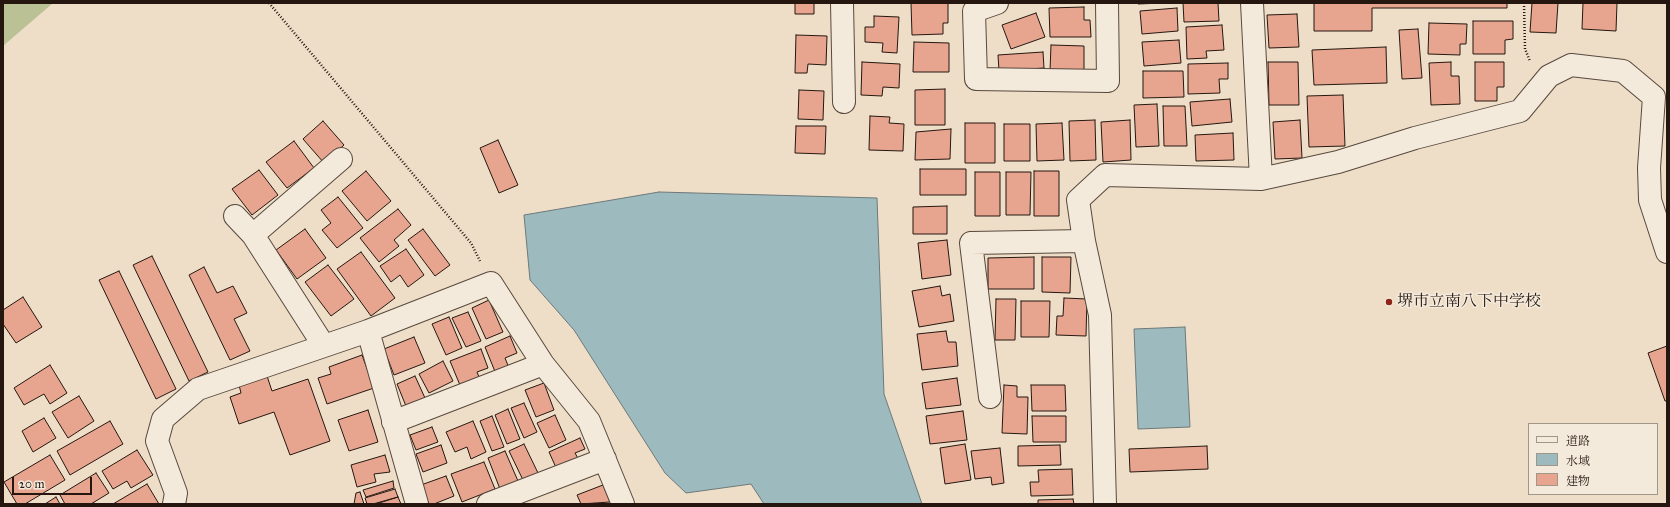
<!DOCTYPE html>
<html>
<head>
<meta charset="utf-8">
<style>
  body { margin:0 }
  #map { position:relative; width:1670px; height:507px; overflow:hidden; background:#eedec7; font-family:"IM FELL Great Primer","Noto Serif JP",serif }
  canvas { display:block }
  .frame { position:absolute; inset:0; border:4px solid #251710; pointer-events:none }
  .legend { position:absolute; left:1528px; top:423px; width:130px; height:72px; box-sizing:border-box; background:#f4eadb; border:1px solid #a1968a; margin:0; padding:5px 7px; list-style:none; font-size:12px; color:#251710 }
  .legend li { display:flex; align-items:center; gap:8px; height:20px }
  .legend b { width:20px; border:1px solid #a1968a }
  .scale { position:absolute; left:12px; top:477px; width:80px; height:18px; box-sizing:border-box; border:2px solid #251710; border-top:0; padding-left:5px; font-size:12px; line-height:14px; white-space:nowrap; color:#251710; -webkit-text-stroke:3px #f4eadb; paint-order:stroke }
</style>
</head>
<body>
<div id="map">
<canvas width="1670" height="507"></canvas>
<div class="frame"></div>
<ul class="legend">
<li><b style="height:5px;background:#f4eadb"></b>道路</li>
<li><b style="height:11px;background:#9dbabf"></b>水域</li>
<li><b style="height:11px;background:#e7a58f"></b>建物</li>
</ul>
<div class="scale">20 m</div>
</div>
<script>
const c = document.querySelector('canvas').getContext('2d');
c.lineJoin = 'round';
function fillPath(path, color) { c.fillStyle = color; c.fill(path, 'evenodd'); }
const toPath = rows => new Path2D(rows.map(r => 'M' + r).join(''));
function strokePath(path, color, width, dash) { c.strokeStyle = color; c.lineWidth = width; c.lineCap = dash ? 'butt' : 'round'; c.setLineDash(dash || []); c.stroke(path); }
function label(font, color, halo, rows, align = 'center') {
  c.font = font + ' "IM FELL Great Primer","Noto Serif JP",serif'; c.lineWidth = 3; c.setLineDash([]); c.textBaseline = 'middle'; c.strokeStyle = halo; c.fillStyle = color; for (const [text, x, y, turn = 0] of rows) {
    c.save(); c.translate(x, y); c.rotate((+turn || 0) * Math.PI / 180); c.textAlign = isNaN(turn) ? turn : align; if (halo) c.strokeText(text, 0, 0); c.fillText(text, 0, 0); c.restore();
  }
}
const green = toPath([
  [3,3,53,3,3,46]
]);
const water = toPath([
  [659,192,877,198,884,394,922,504,764,504,751,484,686,493,665,473,574,330,530,280,524,215,659,192],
  [1185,327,1190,427,1138,429,1134,329,1185,327]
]);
const building = toPath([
  [795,3,821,3,814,3,814,14,795,14,795,3],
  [911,3,948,3,948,23,943,23,943,34,912,35,911,3],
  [1138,3,1163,3,1138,4,1138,3],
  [1183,3,1218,3,1219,21,1184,22,1183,3],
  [1314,3,1507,3,1507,8,1372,8,1372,31,1314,31,1314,3],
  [1532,3,1558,3,1556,33,1530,32,1532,3],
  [1583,3,1617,3,1616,31,1582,29,1583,3],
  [1084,7,1084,20,1090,20,1091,37,1050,37,1049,8,1084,7],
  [1177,8,1178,31,1142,34,1140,11,1177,8],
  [1036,13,1045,37,1011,49,1002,25,1036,13],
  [1297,14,1299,47,1269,48,1267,15,1297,14],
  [874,16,899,17,897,53,882,52,883,43,865,42,865,27,874,27,874,16],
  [1473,21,1513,21,1513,39,1505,40,1505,54,1473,54,1473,21],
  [1429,23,1467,24,1466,44,1460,44,1460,55,1428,54,1429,23],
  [1222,25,1224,50,1206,51,1207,58,1187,59,1186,27,1222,25],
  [1418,29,1422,78,1402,79,1399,30,1418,29],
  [796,35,827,36,826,65,808,64,807,73,795,73,796,35],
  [1179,40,1181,63,1144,66,1142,42,1179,40],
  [914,42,949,43,949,72,913,72,914,42],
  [1051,45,1084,46,1084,72,1050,71,1051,45],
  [1386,47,1387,83,1314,85,1312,50,1386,47],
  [1043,52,1044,68,999,71,998,55,1043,52],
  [862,62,900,64,899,88,883,87,882,96,861,95,862,62],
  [1268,62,1298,62,1299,105,1269,105,1268,62],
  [1451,62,1451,76,1459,76,1460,104,1431,105,1429,63,1451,62],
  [1475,62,1504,62,1504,87,1497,87,1497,101,1475,101,1475,62],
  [1228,63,1228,79,1219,79,1220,93,1188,94,1188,64,1228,63],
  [1143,71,1183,71,1184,97,1143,98,1143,71],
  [945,89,945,125,915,125,915,90,945,89],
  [799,90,824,91,823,120,798,119,799,90],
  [1343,95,1345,146,1309,147,1307,96,1343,95],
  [1230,99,1232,122,1192,126,1190,102,1230,99],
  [1157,104,1159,146,1136,147,1134,105,1157,104],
  [1163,106,1185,106,1187,146,1164,146,1163,106],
  [870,116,890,117,889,123,904,124,903,151,869,150,870,116],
  [1095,120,1096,160,1070,161,1069,121,1095,120],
  [1130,120,1131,160,1103,162,1101,122,1130,120],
  [1300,120,1302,158,1275,159,1273,122,1300,120],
  [323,121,344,145,324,163,303,139,323,121],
  [965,123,995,123,995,163,965,163,965,123],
  [1062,123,1064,160,1037,161,1036,124,1062,123],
  [1004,124,1030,124,1030,161,1004,161,1004,124],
  [796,126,826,126,825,154,795,153,796,126],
  [951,129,950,159,915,160,916,132,951,129],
  [1233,133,1234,160,1196,161,1195,135,1233,133],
  [498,140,518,185,499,193,480,148,498,140],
  [294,141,314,168,287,188,266,162,294,141],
  [920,169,966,169,966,195,920,195,920,169],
  [259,170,278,195,252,215,232,189,259,170],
  [366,171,391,201,367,221,342,191,366,171],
  [1034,171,1059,171,1059,216,1034,216,1034,171],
  [975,172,1000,172,1000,216,975,216,975,172],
  [1006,172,1031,172,1030,215,1006,215,1006,172],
  [338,197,363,228,337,248,322,230,331,223,321,210,338,197],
  [947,206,947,234,913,234,913,207,947,206],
  [398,209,411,225,394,240,399,246,379,262,360,238,398,209],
  [305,229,326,258,297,279,276,250,305,229],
  [423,229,450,265,435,276,408,240,423,229],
  [947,240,951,275,922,279,918,243,947,240],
  [406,249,424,275,408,287,400,275,391,282,380,266,406,249],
  [361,252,395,298,371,316,337,269,361,252],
  [152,256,208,372,189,381,133,265,152,256],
  [1034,257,1034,289,988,289,988,258,1034,257],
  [1042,257,1071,257,1070,293,1042,292,1042,257],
  [328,265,354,299,331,316,305,282,328,265],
  [204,267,217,293,233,286,247,313,234,319,250,351,230,360,189,275,204,267],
  [119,271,176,389,156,399,99,280,119,271],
  [940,286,942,296,950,294,954,321,919,327,912,291,940,286],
  [23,297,42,327,16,343,3,324,3,310,23,297],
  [1064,298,1087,299,1086,336,1056,335,1057,316,1063,316,1064,298],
  [996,299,1016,299,1015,340,995,340,996,299],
  [489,300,503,332,486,339,472,308,489,300],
  [1021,301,1050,301,1049,337,1021,337,1021,301],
  [468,312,481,341,466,347,452,318,468,312],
  [449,317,462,348,446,355,432,324,449,317],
  [946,331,948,342,956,342,958,366,922,370,917,334,946,331],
  [510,336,517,353,505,358,509,368,496,374,485,347,510,336],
  [414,337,425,363,394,375,384,349,414,337],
  [1667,346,1667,401,1665,401,1648,353,1667,346],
  [481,349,488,368,477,372,481,382,462,390,450,361,481,349],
  [362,355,374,388,327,404,318,378,331,374,329,367,362,355],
  [443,361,453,381,429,393,419,374,443,361],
  [50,365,67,393,50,404,44,394,24,405,14,388,50,365],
  [267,376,272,391,308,379,330,441,290,455,274,412,239,424,230,397,241,393,239,385,267,376],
  [415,376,425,398,406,406,397,384,415,376],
  [957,378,961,405,926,409,922,383,957,378],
  [544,383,554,410,536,417,525,390,544,383],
  [1004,385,1017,386,1017,397,1028,397,1027,434,1002,433,1004,385],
  [1031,385,1065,385,1066,411,1032,411,1031,385],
  [79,396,94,421,68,438,52,412,79,396],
  [524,403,537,432,524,438,511,408,524,403],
  [508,409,520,439,507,444,495,415,508,409],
  [368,410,378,442,349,451,338,420,368,410],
  [963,411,967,440,930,444,926,416,963,411],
  [555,415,566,440,549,448,537,423,555,415],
  [492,416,504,447,492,451,480,421,492,416],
  [1032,416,1066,416,1066,442,1033,442,1032,416],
  [44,418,56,438,33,452,22,431,44,418],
  [110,421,123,444,70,475,57,451,110,421],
  [473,421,486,452,471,459,467,447,455,452,446,432,473,421],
  [432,427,438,442,416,450,410,435,432,427],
  [580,438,585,449,575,453,580,462,558,472,549,452,580,438],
  [524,444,538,473,523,480,509,451,524,444],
  [965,444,971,480,945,484,940,448,965,444],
  [441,445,447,463,423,472,416,454,441,445],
  [1060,445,1061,465,1018,466,1018,446,1060,445],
  [1207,446,1208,469,1130,472,1129,449,1207,446],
  [1000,448,1004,483,992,485,991,477,975,479,971,451,1000,448],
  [137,450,153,475,131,488,127,481,113,489,102,471,137,450],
  [505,451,518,481,500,489,488,458,505,451],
  [50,455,65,480,25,504,17,504,4,482,50,455],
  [385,455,390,472,374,474,376,482,357,487,351,465,385,455],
  [484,462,495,489,462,502,451,474,484,462],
  [1072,469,1073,495,1031,496,1030,482,1039,482,1038,470,1072,469],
  [96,473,109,493,91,504,65,504,60,495,96,473],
  [446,476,454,496,434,504,429,504,421,485,446,476],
  [393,481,394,488,366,497,363,490,393,481],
  [147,484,159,504,113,504,147,484],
  [603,485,610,502,581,504,577,495,603,485],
  [395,489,398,497,373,504,367,504,365,498,395,489],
  [360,492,364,504,354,504,356,493,360,492],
  [56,497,60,504,45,504,56,497],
  [398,497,401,504,376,504,398,497],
  [1073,499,1074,504,1038,504,1038,500,1073,499]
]);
const path = toPath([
  [269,3,471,243,480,261],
  [1524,3,1525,49,1530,61]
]);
const minor = toPath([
  [842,3,844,102],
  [997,3,974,11,976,79,1108,81,1107,3],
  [1261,179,1338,162,1415,138,1520,111,1549,76,1571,65,1623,71,1654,97,1649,168,1650,200,1667,252],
  [235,216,253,235,324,346],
  [253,235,341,159],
  [368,331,417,504],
  [990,397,971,243,1084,241],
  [393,422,543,364],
  [174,504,176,493,157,441,163,419,198,389,368,331,491,283,543,364,589,421,623,504],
  [488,504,605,459],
  [1105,504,1100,315,1084,241,1078,200,1105,175,1261,179,1252,3]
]);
const markers = [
  [1389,302,4,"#8f2418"]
];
const poiNames = [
  ["堺市立南八下中学校",1397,302]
];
fillPath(green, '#b9c195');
fillPath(water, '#9dbabf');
strokePath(water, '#6d7979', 1);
fillPath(building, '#e7a58f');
strokePath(building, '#251710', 1);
strokePath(minor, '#57493e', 24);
strokePath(path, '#251710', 2.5, [1, 2]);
strokePath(minor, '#f4eadb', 22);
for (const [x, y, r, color] of markers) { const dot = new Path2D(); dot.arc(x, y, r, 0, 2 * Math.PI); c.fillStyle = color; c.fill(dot); strokePath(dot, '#f4eadb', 1.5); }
label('16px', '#251710', '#f4eadb', poiNames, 'left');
</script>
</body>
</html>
